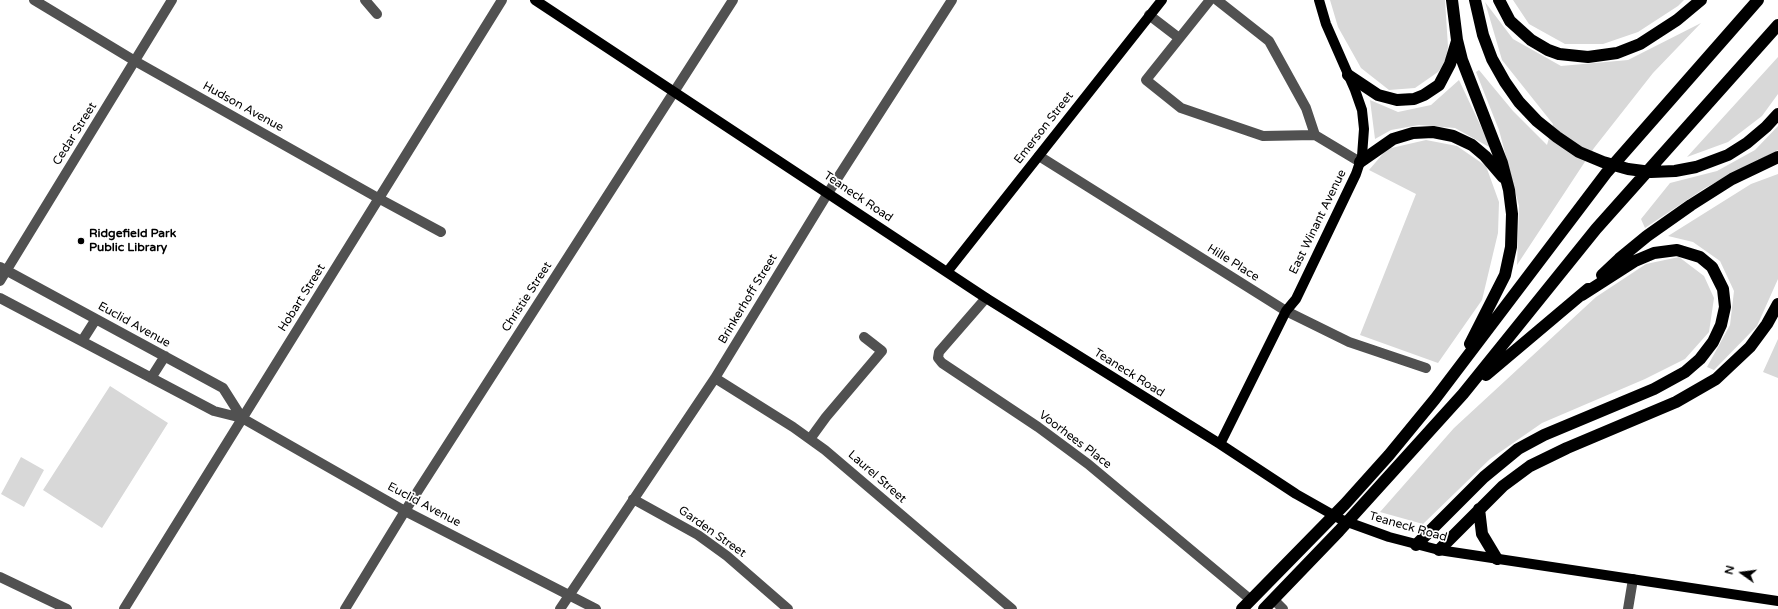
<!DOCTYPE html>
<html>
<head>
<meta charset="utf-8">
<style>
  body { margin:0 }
  #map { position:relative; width:1778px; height:609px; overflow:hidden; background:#fff; font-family:"Varela Round",sans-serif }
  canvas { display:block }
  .north { position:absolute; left:1722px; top:553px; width:40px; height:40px; -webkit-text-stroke:3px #fff; paint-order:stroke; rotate:284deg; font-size:11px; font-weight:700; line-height:16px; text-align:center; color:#000 }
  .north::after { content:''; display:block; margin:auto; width:14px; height:18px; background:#000; clip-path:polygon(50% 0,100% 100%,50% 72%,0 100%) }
</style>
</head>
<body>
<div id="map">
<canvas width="1778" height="609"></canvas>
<div class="north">N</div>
</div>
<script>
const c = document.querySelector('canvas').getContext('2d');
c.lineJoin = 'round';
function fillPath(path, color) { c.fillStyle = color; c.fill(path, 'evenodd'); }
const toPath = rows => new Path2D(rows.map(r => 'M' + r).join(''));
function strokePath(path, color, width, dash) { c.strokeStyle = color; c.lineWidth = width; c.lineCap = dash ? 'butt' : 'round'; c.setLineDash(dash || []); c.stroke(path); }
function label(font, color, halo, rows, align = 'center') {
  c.font = font + ' "Varela Round",sans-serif'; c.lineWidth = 3.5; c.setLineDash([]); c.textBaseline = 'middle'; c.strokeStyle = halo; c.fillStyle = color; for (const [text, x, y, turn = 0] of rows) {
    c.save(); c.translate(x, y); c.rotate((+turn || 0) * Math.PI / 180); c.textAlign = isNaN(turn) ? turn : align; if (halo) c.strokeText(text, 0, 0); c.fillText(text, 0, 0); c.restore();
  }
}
const green = toPath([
  [1330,0,1445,0,1448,47,1446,58,1441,68,1438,72,1415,88,1389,90,1361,68,1338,27],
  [1513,0,1684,0,1678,6,1638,32,1603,44,1565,44,1529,24],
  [1485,2,1513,39,1561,66,1628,60,1701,23,1653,73,1594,148,1517,265,1519,206,1499,130,1476,72,1479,70,1513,111,1547,145,1553,124,1502,60],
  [1778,57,1778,94,1762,116,1728,142,1687,157],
  [1459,80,1491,148,1455,128,1419,125,1391,130,1375,139,1370,100,1398,112,1431,105],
  [1778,126,1778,150,1705,188,1645,228,1641,219,1670,183,1717,171,1755,150],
  [1426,140,1457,146,1486,166,1499,202,1498,233,1482,300,1438,363,1360,335,1416,194,1369,170,1387,149],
  [1778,174,1778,279,1757,326,1714,370,1707,367,1730,325,1734,291,1720,261,1693,242,1668,236,1751,184],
  [1679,257,1704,276,1714,298,1709,332,1685,359,1645,379,1542,423,1490,459,1423,524,1380,512,1454,428,1596,297,1646,264],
  [1778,339,1778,378,1763,372],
  [110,386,168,423,102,528,43,490],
  [21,457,44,470,24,507,1,494]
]);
const minor = toPath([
  [34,0,135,61,378,198,441,232],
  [365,0,377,14],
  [1210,0,1146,80,1181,108,1263,136,1315,135,1360,162],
  [1217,0,1269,41,1306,108,1315,135],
  [1149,15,1179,38],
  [1039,156,1286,311,1349,342,1426,368],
  [0,267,223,388,242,418],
  [0,281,172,0],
  [0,298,214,411,242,418,405,511,596,609],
  [986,298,939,352,938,358,942,363,1038,427,1088,464,1251,600],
  [82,341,96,319],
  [151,378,165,356],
  [715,378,793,427,825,450,1012,609],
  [810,439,826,417,882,351,864,337],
  [633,499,698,535,727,556,788,609],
  [0,577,67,609],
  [1273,599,1283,609],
  [124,609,502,0],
  [345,609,405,511,733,0],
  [560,609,715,378,828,193,952,0],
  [1628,609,1633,579]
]);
const major = toPath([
  [535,0,986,298,1220,444,1296,494,1342,520,1389,537,1439,550,1778,601],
  [947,272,1162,0],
  [1220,444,1286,311,1296,299,1356,174,1362,156,1364,129,1362,110,1355,90,1326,24,1319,0]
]);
const highway = toPath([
  [1452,0,1457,40,1462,60,1502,163,1509,190,1512,214,1511,247,1505,275,1470,344],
  [1475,0,1483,35,1492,59,1505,82,1519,102,1537,121,1557,137,1579,152,1603,162,1628,169,1651,172,1675,171,1696,167,1728,155,1747,143,1766,127,1778,114],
  [1499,0,1510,21,1531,40,1548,50,1559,54,1588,57,1617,53,1640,44,1677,20,1701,0],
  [1348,75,1378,95,1397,100,1414,99,1424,95,1439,85,1450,64,1457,41],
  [1360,162,1393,139,1413,133,1433,132,1453,136,1472,145,1485,156,1503,177],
  [1602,275,1619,259,1647,236,1691,205,1732,179,1778,157],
  [1486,375,1588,289],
  [1479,509,1482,534,1497,559],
  [1416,545,1484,477,1518,449,1544,435,1654,389,1685,372,1700,359,1713,342,1721,325,1725,307,1723,289,1712,267,1700,257,1677,250,1654,253,1635,261,1582,295],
  [1439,550,1503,486,1530,466,1567,448,1676,402,1716,379,1750,347,1767,324,1778,304],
  [1242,609,1345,504,1389,455,1435,399,1607,172,1758,0],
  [1264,609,1339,531,1463,394,1596,229,1778,25]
]);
const markers = [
  [81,241,4,"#000"]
];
const streetNames = [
  ["Hudson Avenue",243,107,29],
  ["Emerson Street",1044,128,-52],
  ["Cedar Street",75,134,-58],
  ["Teaneck Road",858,197,34],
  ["East Winant Avenue",1318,222,-64],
  ["Hille Place",1233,263,32],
  ["Christie Street",527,297,-57],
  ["Hobart Street",302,298,-58],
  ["Brinkerhoff Street",748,299,-59],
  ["Euclid Avenue",134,325,29],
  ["Teaneck Road",1129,373,32],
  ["Voorhees Place",1075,440,37],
  ["Laurel Street",877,477,41],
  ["Euclid Avenue",424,505,28],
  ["Teaneck Road",1408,527,16],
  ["Garden Street",712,532,35]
];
const poiNames = [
  ["Ridgefield Park",89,234],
  ["Public Library",89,248]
];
fillPath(green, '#d8d8d8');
strokePath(minor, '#515151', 10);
strokePath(major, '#000', 10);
strokePath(highway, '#000', 12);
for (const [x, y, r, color] of markers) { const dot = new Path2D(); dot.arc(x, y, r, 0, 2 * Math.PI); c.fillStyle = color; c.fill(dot); strokePath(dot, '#fff', 1.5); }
label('12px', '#000', '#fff', streetNames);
label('bold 12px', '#000', '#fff', poiNames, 'left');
</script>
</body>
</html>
